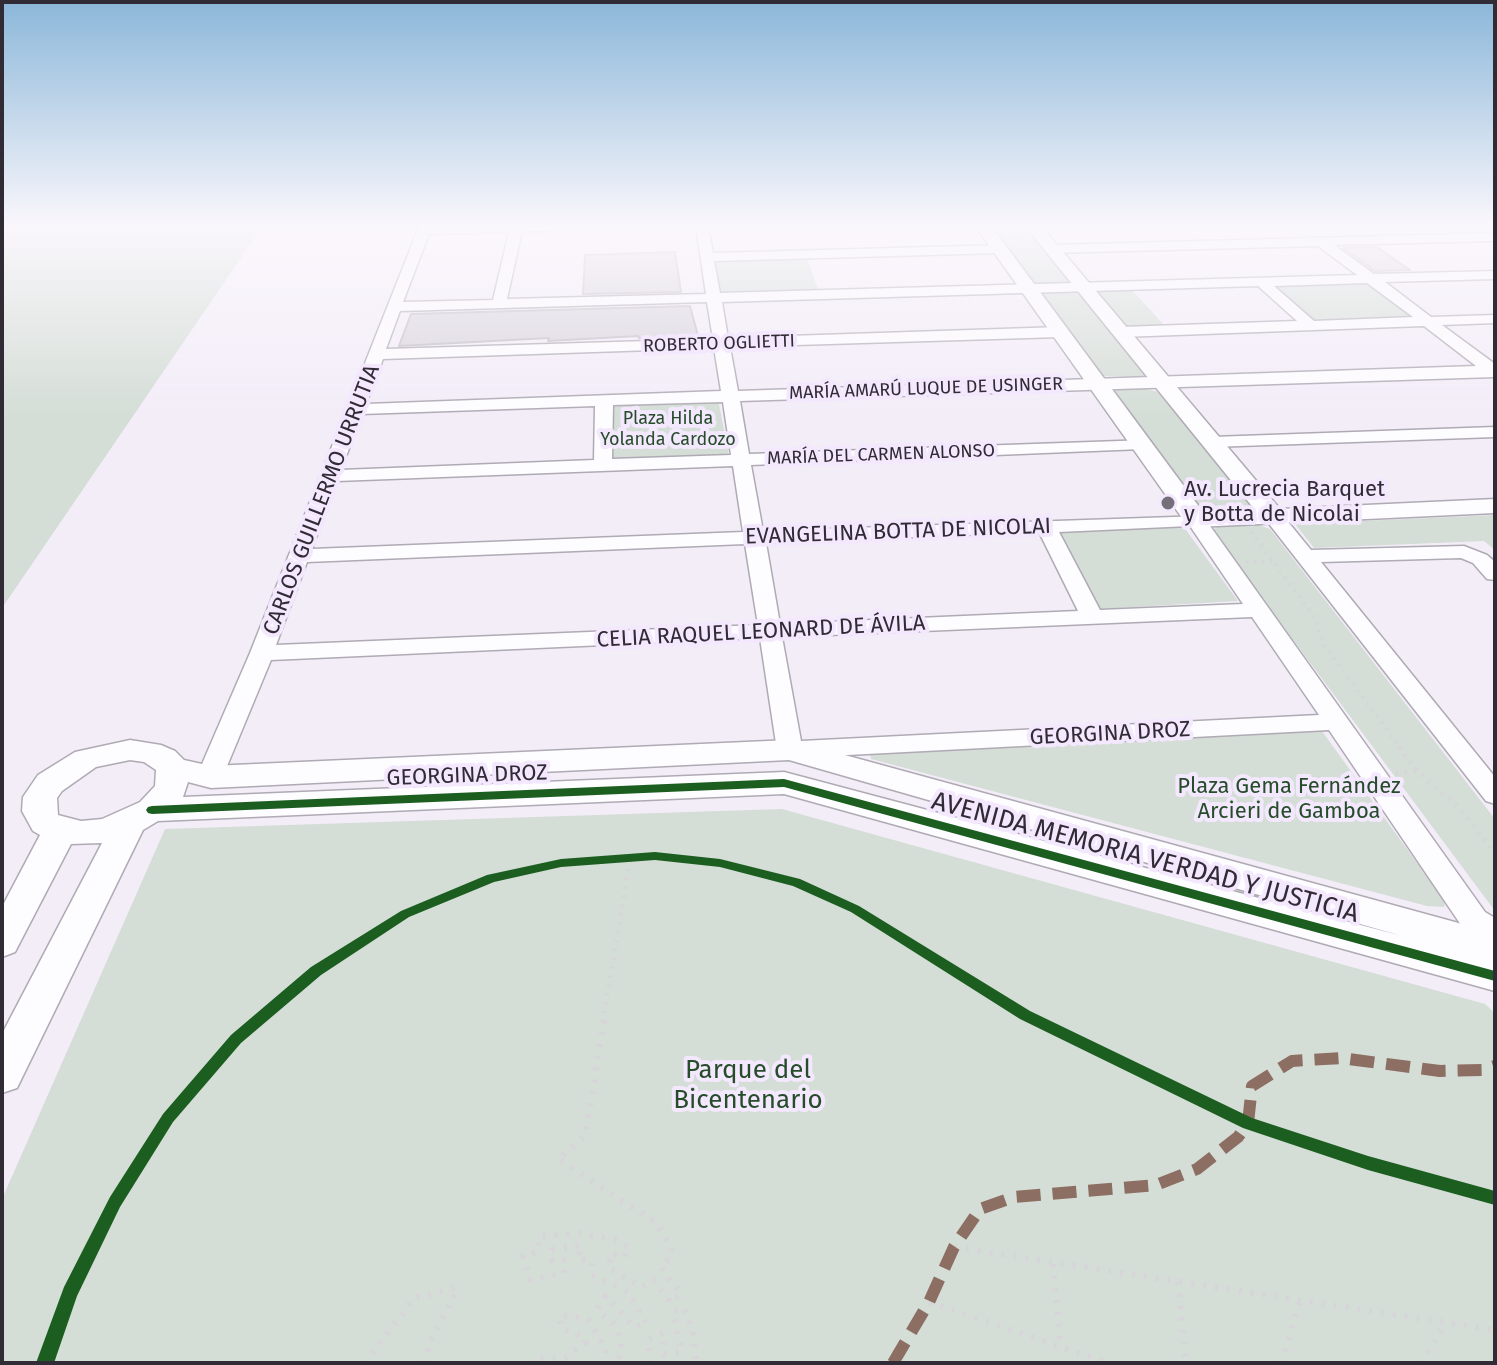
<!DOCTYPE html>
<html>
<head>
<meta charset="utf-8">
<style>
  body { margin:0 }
  #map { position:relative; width:1497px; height:1365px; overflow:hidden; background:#f3edf8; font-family:"Fira Sans",sans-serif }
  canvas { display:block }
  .frame { position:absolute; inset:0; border:4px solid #312b35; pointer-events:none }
</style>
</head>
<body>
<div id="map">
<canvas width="1497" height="1365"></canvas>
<div class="frame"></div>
</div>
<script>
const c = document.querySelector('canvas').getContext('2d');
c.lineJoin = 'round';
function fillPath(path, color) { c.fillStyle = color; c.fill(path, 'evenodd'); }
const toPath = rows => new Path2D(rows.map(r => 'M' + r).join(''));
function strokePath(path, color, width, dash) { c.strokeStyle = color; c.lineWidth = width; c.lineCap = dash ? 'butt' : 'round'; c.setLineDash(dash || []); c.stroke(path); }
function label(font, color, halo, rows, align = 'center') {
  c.font = font + ' "Fira Sans",sans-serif'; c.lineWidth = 8; c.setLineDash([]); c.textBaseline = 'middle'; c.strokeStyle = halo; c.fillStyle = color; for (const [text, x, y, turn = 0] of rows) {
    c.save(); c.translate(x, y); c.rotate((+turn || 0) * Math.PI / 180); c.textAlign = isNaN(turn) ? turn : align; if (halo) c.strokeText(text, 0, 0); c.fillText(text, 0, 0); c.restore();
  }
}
const green = toPath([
  [2,227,262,227,2,608],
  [992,227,1026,227,1073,284,1034,285],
  [806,255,820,295,714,298,707,257],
  [1370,281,1421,319,1313,323,1269,284],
  [1131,289,1165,326,1127,327,1097,290],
  [1072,290,1083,293,1146,374,1142,377,1099,376,1039,294,1042,291],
  [1138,387,1163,393,1251,504,1250,511,1210,513,1193,508,1111,395,1116,388],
  [718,399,729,456,613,461,611,404],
  [1495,515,1495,550,1484,541,1314,548,1295,524],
  [1256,524,1270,529,1495,819,1495,911,1212,531,1218,526],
  [1183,526,1238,601,1099,609,1056,532],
  [1322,731,1445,902,1444,907,1427,906,871,759,870,751],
  [782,809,1485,1004,1495,1013,1495,1363,2,1363,2,1199,165,829]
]);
const building = toPath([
  [1377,247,1394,259,1410,270,1375,271,1343,248,1377,247],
  [675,252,681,292,583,294,585,255,675,252],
  [690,306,698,336,639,338,638,336,548,341,549,338,399,346,411,314,690,306]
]);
const pathFar2 = toPath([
  [1251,532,1316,619,1323,644,1401,749],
  [1246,562,1272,561]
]);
const pathFar1 = toPath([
  [1399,747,1417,771,1461,810,1495,853],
  [1396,773,1417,771],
  [603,1022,630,858]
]);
const path = toPath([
  [604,1020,585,1136,558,1159,655,1222,672,1248,670,1258,661,1267,681,1294,671,1303,654,1280,642,1287,609,1268,611,1253,624,1257,629,1248,616,1240,577,1233,539,1237,538,1251,523,1256,530,1280,564,1273,564,1260,552,1261,552,1250,581,1245,578,1259,592,1261,592,1275,628,1292,647,1324,634,1327,606,1296,597,1309,614,1324,621,1341,619,1363],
  [954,1247,1495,1330],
  [1053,1264,1061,1347],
  [1178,1282,1186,1363],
  [929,1302,1108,1363],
  [365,1363,414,1298,459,1287],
  [425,1363,430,1342,459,1287],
  [531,1363,533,1359,565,1358,586,1342,575,1333,562,1329,559,1317,574,1316,589,1321,606,1349,606,1363],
  [649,1363,649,1339,663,1333,664,1354,682,1351,673,1312,684,1308,693,1332,696,1363],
  [1282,1363,1300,1301],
  [1421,1363,1446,1322]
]);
const minor = toPath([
  [419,227,555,227,549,231,522,231,507,299,706,294,696,227,708,227,713,253,1001,245,1008,249,1001,253,714,261,720,293,1357,275,1318,246,1053,253,1046,249,1053,245,1495,233,1495,241,1334,245,1374,274,1495,271,1495,279,1385,282,1431,317,1495,315,1495,323,1442,325,1495,364,1495,377,740,401,749,454,1148,440,1151,444,1142,449,751,465,763,531,1203,516,1485,912,1495,918,1495,944,1463,928,1329,730,790,758,781,756,777,750,760,638,271,660,225,771,221,777,212,780,203,777,199,771,250,653,419,227],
  [509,232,493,300,403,302,429,234,509,232],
  [1367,283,1413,317,1314,321,1274,286,1367,283],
  [1258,286,1297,321,1121,327,1113,332,1121,337,1424,326,1476,366,738,391,730,347,1061,337,1069,332,1061,327,728,338,722,302,1258,286],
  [707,302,713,339,386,349,400,311,707,302],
  [714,348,721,391,366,404,383,359,714,348],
  [723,402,731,455,612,459,613,405,723,402],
  [595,406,594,460,341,470,362,414,595,406],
  [733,466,743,532,312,549,337,481,733,466],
  [1190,526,1243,604,1100,610,1059,532,1190,526],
  [1039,532,1078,611,780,624,766,543,1039,532],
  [745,544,758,625,276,645,307,562,745,544],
  [1252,617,1319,715,801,741,782,637,1252,617],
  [1495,427,1495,437,1212,447,1203,442,1212,437,1495,427],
  [1273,510,1280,512,1311,550,1464,546,1487,555,1495,562,1495,580,1487,579,1473,563,1461,558,1321,562,1495,777,1495,804,1486,801,1266,520,1263,516,1273,510]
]);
const tertiary = toPath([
  [976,227,992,227,1203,512,1255,510,1026,227,1042,227,1280,509,1495,499,1495,513,1196,527,1187,525,976,227],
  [130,740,161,745,175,751,184,760,211,766,790,740,1495,933,1495,991,784,794,158,821,143,830,17,1088,2,1093,2,1034,102,843,71,844,15,952,2,957,2,907,40,835,33,831,22,811,23,797,38,775,75,752,130,740],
  [130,760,144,762,156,770,155,786,140,802,102,819,81,821,58,815,57,798,62,791,96,767,130,760],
  [789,760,1402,936,784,772,183,797,188,782,211,788,789,760]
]);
const quiet = toPath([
  [893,1363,929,1302,954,1247,980,1209,1014,1197,1156,1185,1197,1169,1238,1137,1248,1123,1252,1086,1292,1061,1341,1058,1440,1071,1482,1070,1495,1066]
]);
const cycleway = toPath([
  [784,779,1495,971,1495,981,784,787,152,814,148,813,146,810,148,807,152,806,784,779],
  [655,852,720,859,800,879,859,906,1030,1011,1252,1118,1368,1156,1495,1191,1495,1205,1368,1170,1243,1128,1020,1019,851,912,793,886,720,867,655,860,561,867,494,882,409,917,321,975,241,1043,173,1122,120,1207,77,1296,54,1363,36,1363,64,1287,110,1197,163,1114,231,1035,311,967,401,911,487,875,561,859,655,852]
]);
const markers = [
  [1168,503,8,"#756f79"]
];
const farStreetnames = [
  ["ROBERTO OGLIETTI",719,344,-2],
  ["MARÍA AMARÚ LUQUE DE USINGER",926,389,-2],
  ["MARÍA DEL CARMEN ALONSO",881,455,-2]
];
const farParknames = [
  ["Plaza Hilda",668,419],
  ["Yolanda Cardozo",668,440]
];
const poiNames = [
  ["Av. Lucrecia Barquet",1184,490],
  ["y Botta de Nicolai",1184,515]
];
const streetNames = [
  ["CARLOS GUILLERMO URRUTIA",322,500,-69],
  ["EVANGELINA BOTTA DE NICOLAI",898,532,-2],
  ["CELIA RAQUEL LEONARD DE ÁVILA",761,632,-3],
  ["GEORGINA DROZ",1110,734,-3],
  ["GEORGINA DROZ",467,776,-2]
];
const parkNames = [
  ["Plaza Gema Fernández",1289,787],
  ["Arcieri de Gamboa",1289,812]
];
const nearStreetnames = [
  ["AVENIDA MEMORIA VERDAD Y JUSTICIA",1145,858,15]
];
const nearParknames = [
  ["Parque del",748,1071],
  ["Bicentenario",748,1101]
];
fillPath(green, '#d4ddd6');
fillPath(building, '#d8d3dd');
strokePath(building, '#c1bcc5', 2);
strokePath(minor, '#afaab4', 3);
strokePath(tertiary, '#afaab4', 3);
strokePath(pathFar2, '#d7d5d9', 4, [2, 6]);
strokePath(pathFar1, '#d7d5d9', 5, [2, 7]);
strokePath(path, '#d7d5d9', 6, [3, 9]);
fillPath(minor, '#fdfcfe');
fillPath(tertiary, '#fdfcfe');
strokePath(quiet, '#8d6e63', 12, [24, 12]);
fillPath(cycleway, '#1b5e20');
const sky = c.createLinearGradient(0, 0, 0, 418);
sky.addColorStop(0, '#8bb7d9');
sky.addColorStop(0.54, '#faf7fc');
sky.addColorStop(1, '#faf7fc00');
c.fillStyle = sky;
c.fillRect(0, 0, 1497, 418);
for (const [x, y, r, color] of markers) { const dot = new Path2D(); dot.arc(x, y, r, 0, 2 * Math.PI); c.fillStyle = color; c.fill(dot); strokePath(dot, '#f3e8fd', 3); }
label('18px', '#312b35', '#f3e8fd', farStreetnames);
label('18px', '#264c29', '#f3e8fd', farParknames);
label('22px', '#312b35', '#f3e8fd', poiNames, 'left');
label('22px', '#312b35', '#f3e8fd', streetNames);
label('22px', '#264c29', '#f3e8fd', parkNames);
label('26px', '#312b35', '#f3e8fd', nearStreetnames);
label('26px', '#264c29', '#f3e8fd', nearParknames);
</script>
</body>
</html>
